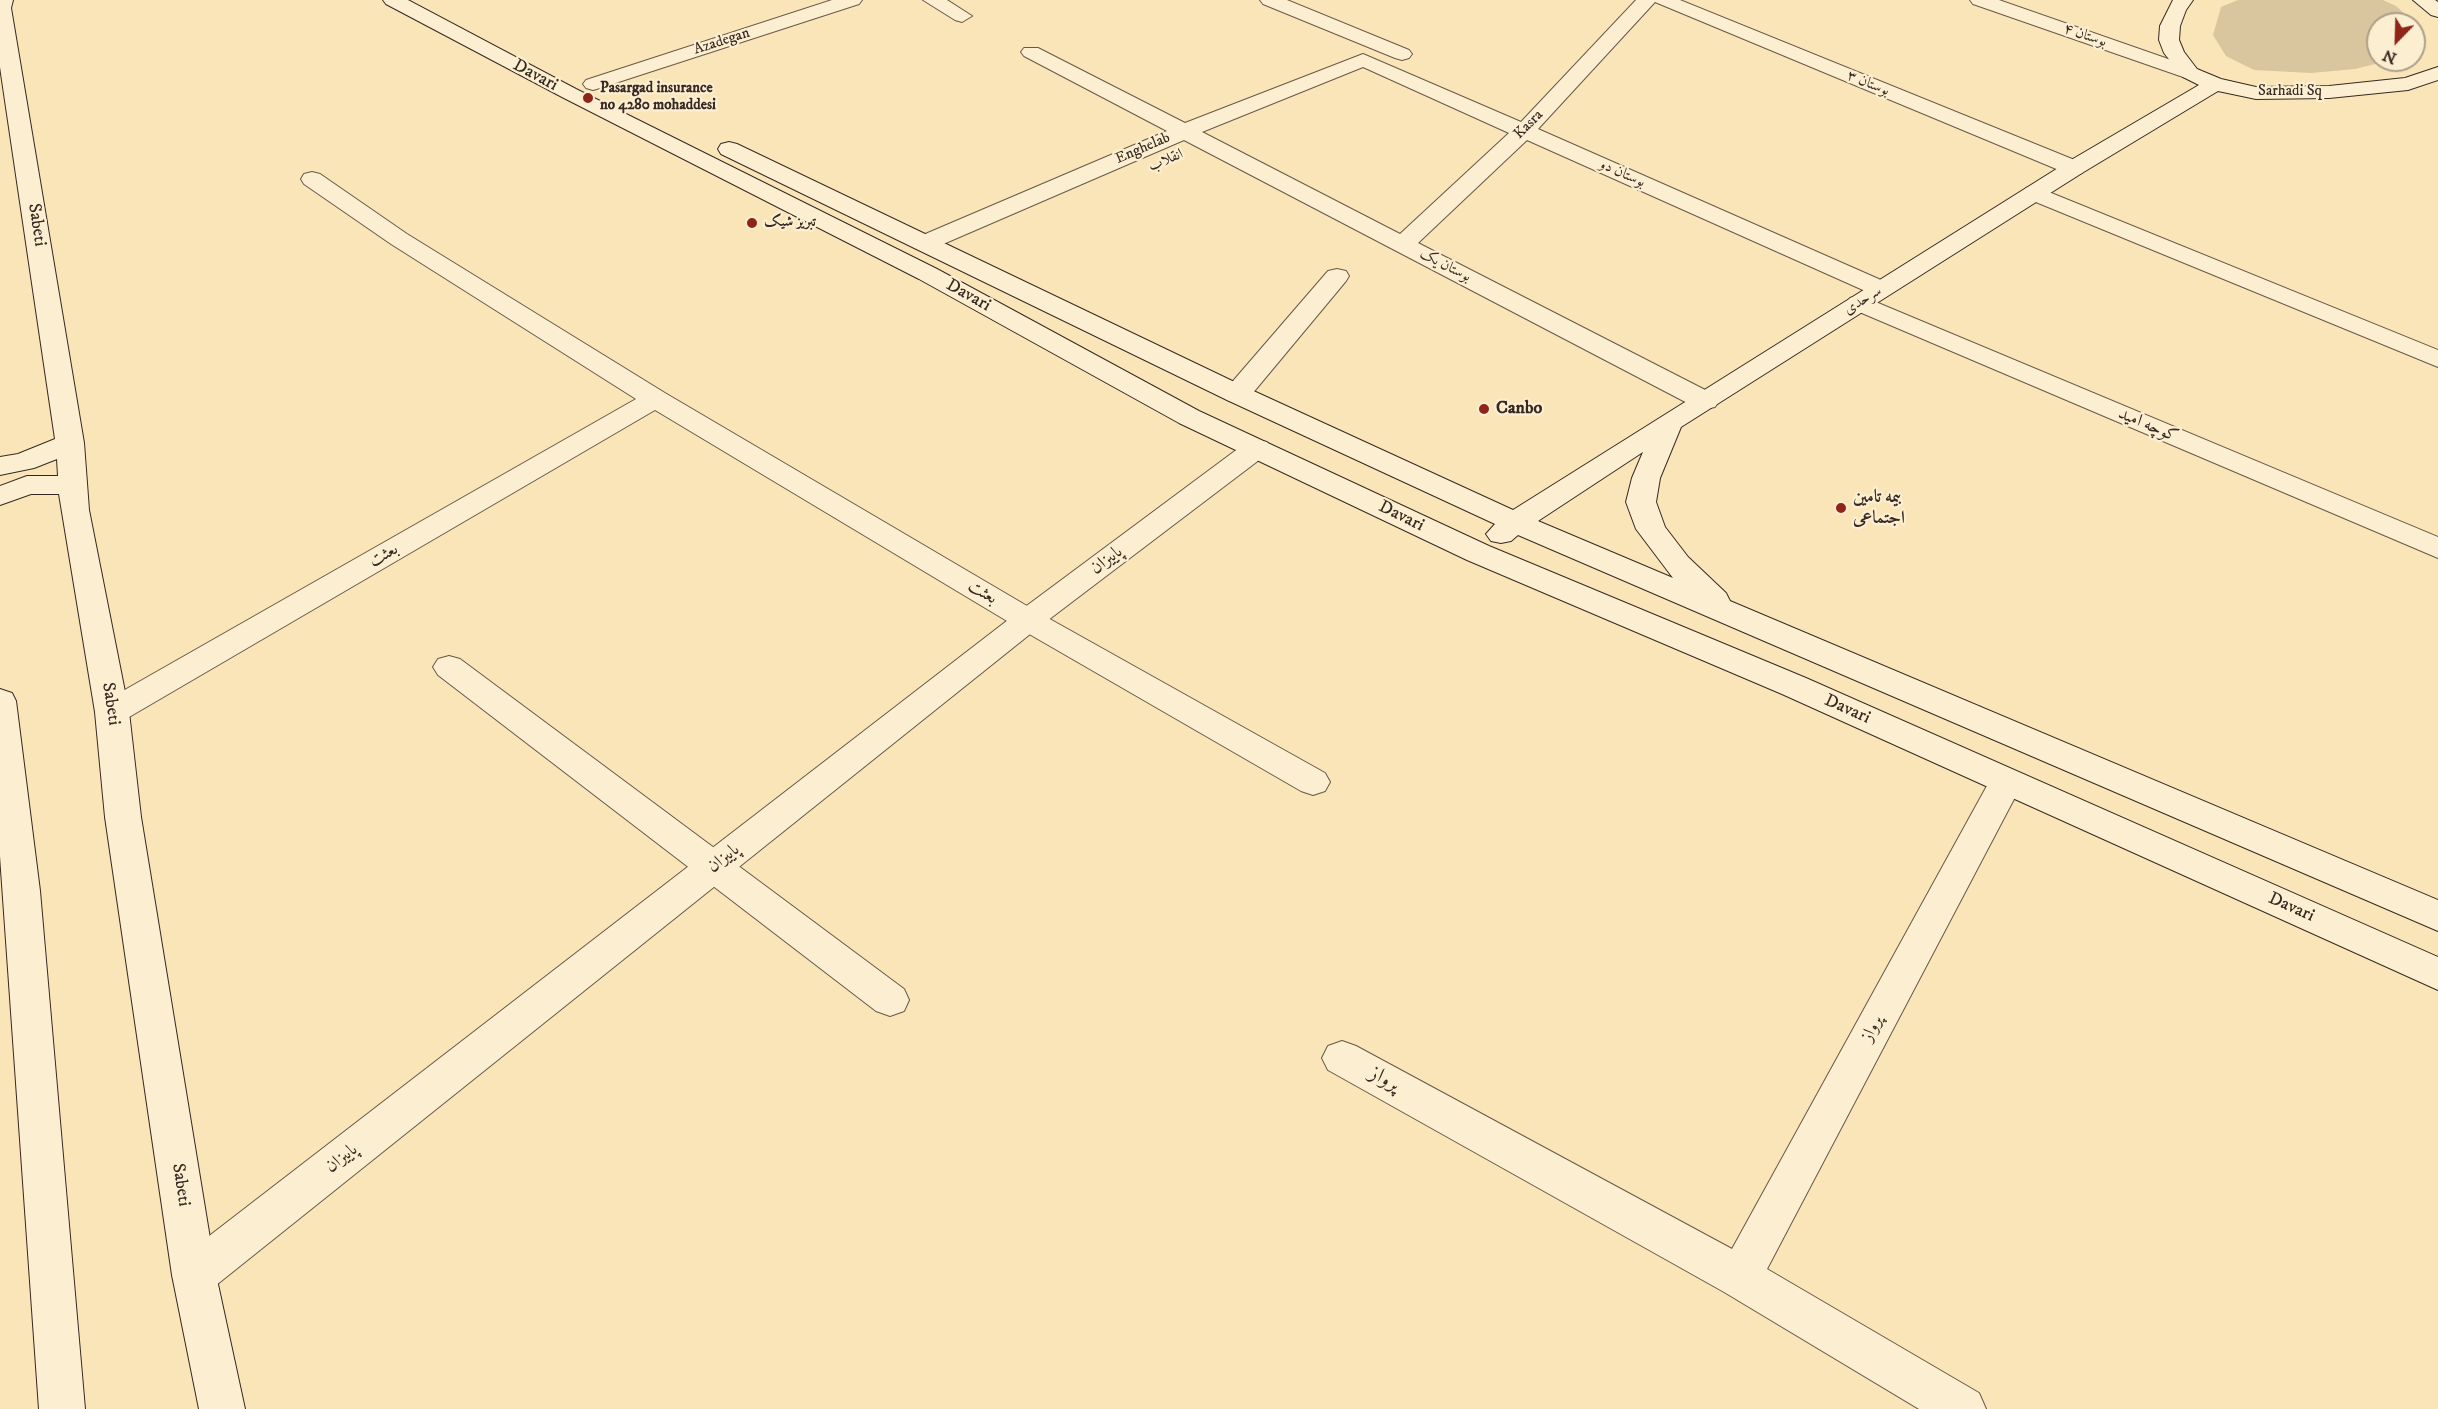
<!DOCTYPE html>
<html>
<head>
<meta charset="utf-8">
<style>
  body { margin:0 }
  #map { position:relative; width:2438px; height:1409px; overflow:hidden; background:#fae5b8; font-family:"IM FELL DW Pica",serif }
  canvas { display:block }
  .north { position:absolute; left:2366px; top:12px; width:60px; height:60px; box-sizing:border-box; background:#fceed1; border:2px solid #ad9f8b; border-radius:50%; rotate:203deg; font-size:16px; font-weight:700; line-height:24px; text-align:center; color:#372921 }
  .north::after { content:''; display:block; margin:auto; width:21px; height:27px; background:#8f2418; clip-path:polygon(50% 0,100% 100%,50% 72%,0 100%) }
</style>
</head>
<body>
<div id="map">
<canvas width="2438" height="1409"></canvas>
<div class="north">N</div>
</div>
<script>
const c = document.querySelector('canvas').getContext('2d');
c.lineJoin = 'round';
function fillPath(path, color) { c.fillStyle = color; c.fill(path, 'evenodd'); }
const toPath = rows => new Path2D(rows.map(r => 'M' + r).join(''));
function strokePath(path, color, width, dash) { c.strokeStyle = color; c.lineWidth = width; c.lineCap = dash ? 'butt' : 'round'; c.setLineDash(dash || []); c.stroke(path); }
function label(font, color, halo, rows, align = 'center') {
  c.font = font + ' "IM FELL DW Pica",Amiri,serif'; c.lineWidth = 4.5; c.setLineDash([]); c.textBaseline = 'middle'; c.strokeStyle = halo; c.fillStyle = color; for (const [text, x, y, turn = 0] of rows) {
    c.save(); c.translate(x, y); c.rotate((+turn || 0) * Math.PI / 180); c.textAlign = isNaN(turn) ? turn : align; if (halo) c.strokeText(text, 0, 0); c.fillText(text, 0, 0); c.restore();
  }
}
const green = toPath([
  [2238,0,2383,0,2396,6,2416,24,2416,46,2414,24,2378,24,2378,60,2387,61,2355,69,2311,73,2254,70,2226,56,2213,35,2221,7]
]);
const minor = toPath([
  [832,0,862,0,859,4,600,88,593,90,586,88,583,84,586,80,832,0],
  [923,0,947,0,972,16,962,22,955,20,923,0],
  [1260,0,1287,0,1409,50,1412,54,1409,58,1402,60,1395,58,1263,4,1260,0],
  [1636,0,1680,0,2082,163,2085,168,2082,173,2074,175,2066,173,1655,2,1538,129,1890,284,1893,289,1890,294,1881,296,1872,294,1527,140,1418,243,1715,395,1719,401,1715,407,1705,409,1695,407,1184,140,934,248,925,250,916,248,913,243,916,238,1167,131,1024,56,1021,52,1024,48,1038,48,1185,123,1363,54,1521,122,1636,0],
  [1363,67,1509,133,1400,234,1202,132,1363,67],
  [1970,0,1999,0,2197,69,2200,73,2197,77,2190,79,2183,77,1973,4,1970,0],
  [312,172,320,174,407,234,665,393,1039,613,1325,773,1330,782,1325,791,1313,795,1301,791,1017,627,655,410,124,720,112,724,100,720,95,712,100,704,636,399,391,244,304,184,301,179,304,174,312,172],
  [2034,186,2438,350,2438,367,2026,198,2022,193,2026,188,2034,186],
  [1337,269,1346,271,1349,276,1346,281,1247,400,1237,402,1227,400,1224,394,1227,388,1328,271,1337,269],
  [1859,295,2438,537,2438,558,1850,308,1846,303,1850,298,1859,295],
  [449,656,460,659,904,989,909,1000,904,1011,890,1016,876,1011,438,675,433,667,438,659,449,656],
  [2006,769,2018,773,2023,782,1767,1269,1979,1393,1986,1409,1919,1409,1724,1292,1328,1070,1322,1058,1328,1046,1342,1041,1356,1046,1732,1249,1994,773,2006,769]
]);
const tertiary = toPath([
  [1257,440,1267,442,1271,448,1267,454,1039,627,210,1290,194,1296,178,1290,172,1275,178,1260,1017,613,1247,442,1257,440]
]);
const secondary = toPath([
  [0,0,13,0,11,8,84,443,89,510,129,712,141,817,216,1275,245,1409,199,1409,172,1275,105,817,95,712,59,494,31,494,0,505,0,486,27,476,58,476,57,459,34,468,0,475,0,457,18,454,55,439,0,67,0,0],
  [383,0,408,0,576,89,937,269,1199,411,1489,546,1806,678,2438,957,2438,990,1782,694,1467,560,1179,423,919,279,562,97,386,4,383,0],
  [2173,0,2193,0,2186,10,2180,26,2179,40,2184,52,2197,69,2221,79,2256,87,2329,86,2405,78,2438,67,2438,80,2408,90,2329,98,2256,99,2218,91,2082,173,1681,427,1660,478,1656,502,1665,527,1688,557,1726,593,1730,601,2438,900,2438,931,1518,535,1511,541,1501,543,1491,541,1486,534,1495,524,1227,400,721,154,718,149,721,144,729,142,737,144,1247,388,1513,510,2066,163,2199,85,2183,77,2164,53,2159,40,2160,26,2173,0],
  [1643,452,1632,478,1626,502,1636,529,1673,578,1538,521,1643,452],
  [2413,0,2435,0,2438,2,2438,17,2431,15,2413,0],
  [0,689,12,693,16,701,40,891,85,1409,39,1409,0,856,0,689]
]);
const markers = [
  [588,98,6,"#8f2418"],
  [752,223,6,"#8f2418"],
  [1484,409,6,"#8f2418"],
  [1841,508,6,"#8f2418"]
];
const farStreetnames = [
  ["بوستان ۴",2085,36,19],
  ["Azadegan",722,42,-18],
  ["بوستان ۳",1868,84,22],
  ["Sarhadi Sq",2290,92],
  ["Kasra",1529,125,-45],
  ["Enghelab",1143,149,-23],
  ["انقلاب",1166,161,-23],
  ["بوستان دو",1622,174,24],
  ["بوستان یک",1445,266,27],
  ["سرحدی",1863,301,-32]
];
const farPoinames = [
  ["Pasargad insurance",600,89],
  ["no 4280 mohaddesi",600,106],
  ["تبریز شیک",764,223]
];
const streetNames = [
  ["Davari",535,76,28],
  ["Sabeti",36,225,81],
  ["Davari",968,296,29],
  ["کوچه امید",2148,426,23],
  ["Davari",1401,517,26],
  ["بعثت",384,556,-30],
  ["پاییزان",1107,561,-37],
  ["بعثت",982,593,31],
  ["Sabeti",110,704,81],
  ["Davari",1847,710,24],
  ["پاییزان",724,859,-38],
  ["Davari",2291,908,24],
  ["پرواز",1873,1029,-62],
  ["پاییزان",342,1159,-38],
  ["Sabeti",180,1185,81]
];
const poiNames = [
  ["Canbo",1496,409],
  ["بیمه تامین",1853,498],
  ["اجتماعی",1853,519]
];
const nearStreetnames = [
  ["پرواز",1384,1080,29]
];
fillPath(green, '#d9c59e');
strokePath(minor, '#685847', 2);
strokePath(tertiary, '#685847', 2);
strokePath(secondary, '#372921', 2);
fillPath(minor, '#fceed1');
fillPath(tertiary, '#fceed1');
fillPath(secondary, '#fceed1');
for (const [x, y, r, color] of markers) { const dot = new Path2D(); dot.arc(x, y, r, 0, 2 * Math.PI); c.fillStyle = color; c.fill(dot); strokePath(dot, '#fceed1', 2); }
label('15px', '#372921', '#fceed1', farStreetnames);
label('bold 15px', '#372921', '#fceed1', farPoinames, 'left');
label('18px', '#372921', '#fceed1', streetNames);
label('bold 18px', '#372921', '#fceed1', poiNames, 'left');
label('21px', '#372921', '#fceed1', nearStreetnames);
</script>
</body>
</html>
